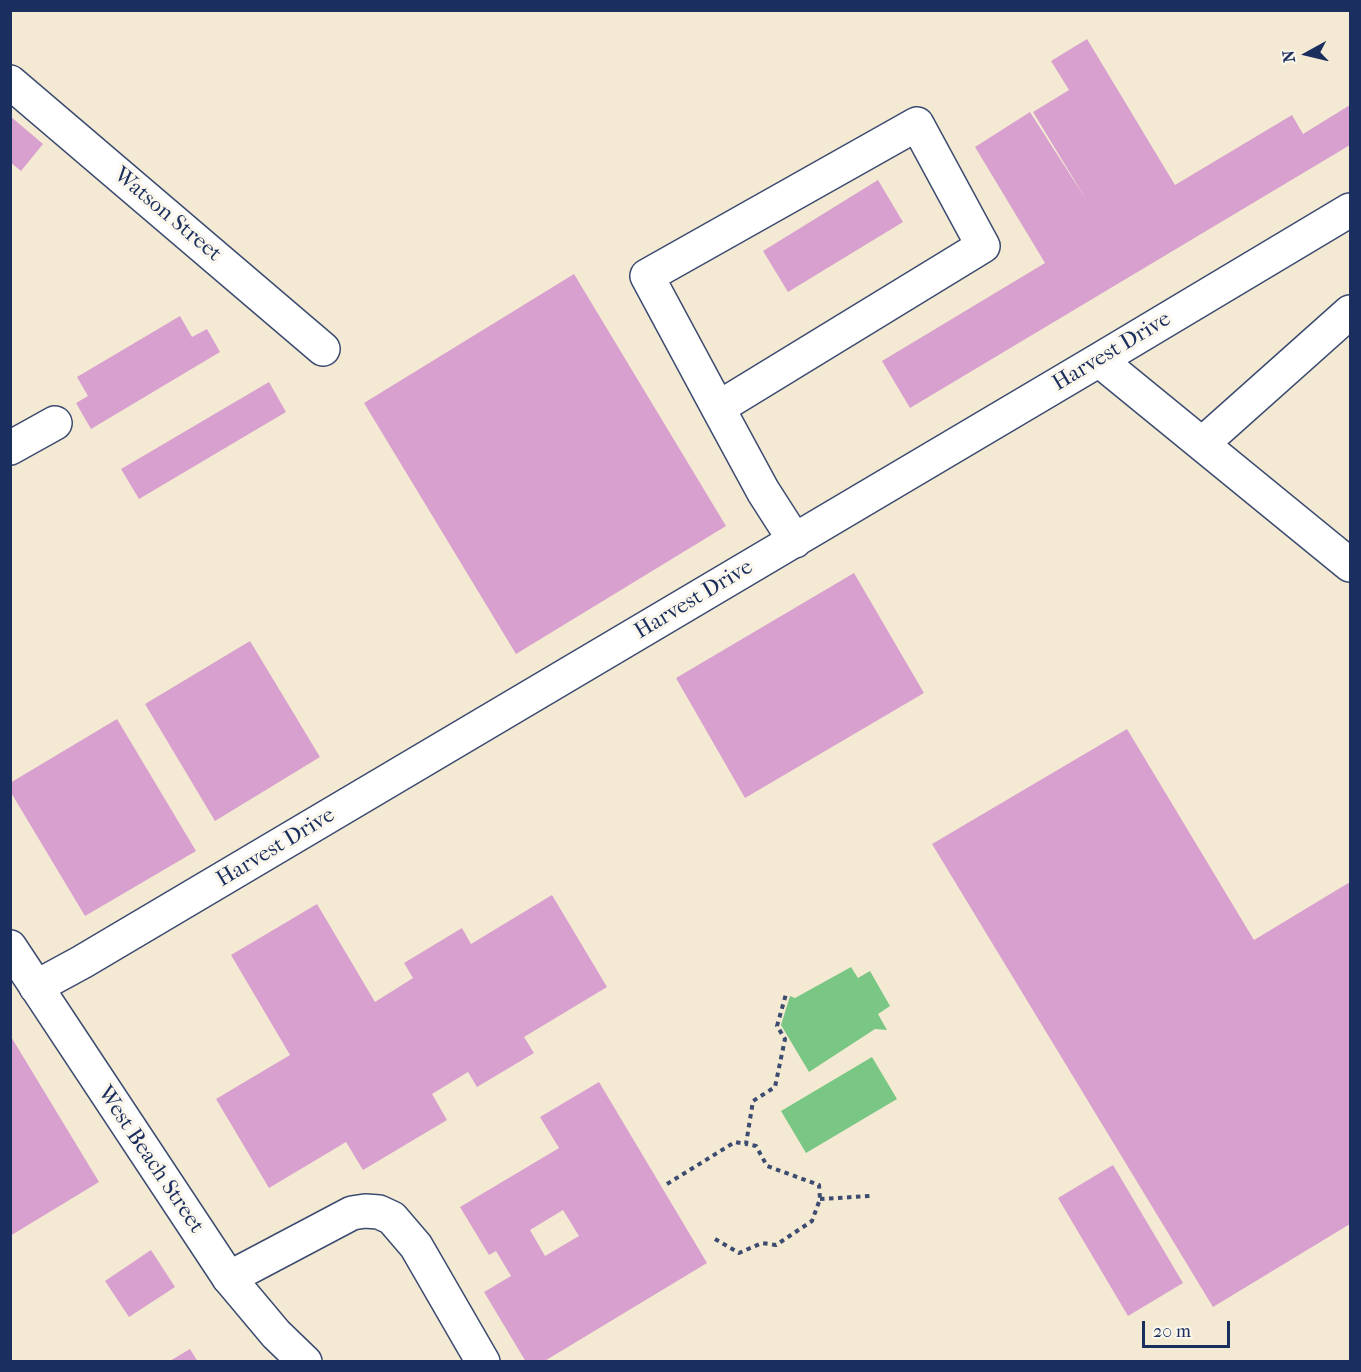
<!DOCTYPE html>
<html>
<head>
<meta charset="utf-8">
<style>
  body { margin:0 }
  #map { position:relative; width:1361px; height:1372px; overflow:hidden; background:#f4ead3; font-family:"IM FELL French Canon",serif }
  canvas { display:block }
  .frame { position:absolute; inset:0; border:12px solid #1b2f5e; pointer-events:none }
  .north { position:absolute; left:1277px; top:24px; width:60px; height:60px; -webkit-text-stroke:4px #fbf7ec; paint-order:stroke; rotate:262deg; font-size:16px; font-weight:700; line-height:24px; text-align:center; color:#1b2f5e }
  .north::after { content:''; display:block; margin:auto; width:21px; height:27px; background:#1b2f5e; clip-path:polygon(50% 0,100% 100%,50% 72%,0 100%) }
  .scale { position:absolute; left:1142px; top:1321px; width:88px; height:27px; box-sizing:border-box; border:3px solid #1b2f5e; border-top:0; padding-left:8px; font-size:18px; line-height:21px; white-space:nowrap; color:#1b2f5e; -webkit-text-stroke:4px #fbf7ec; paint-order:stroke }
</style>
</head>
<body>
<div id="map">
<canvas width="1361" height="1372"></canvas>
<div class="frame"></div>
<div class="north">N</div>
<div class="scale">20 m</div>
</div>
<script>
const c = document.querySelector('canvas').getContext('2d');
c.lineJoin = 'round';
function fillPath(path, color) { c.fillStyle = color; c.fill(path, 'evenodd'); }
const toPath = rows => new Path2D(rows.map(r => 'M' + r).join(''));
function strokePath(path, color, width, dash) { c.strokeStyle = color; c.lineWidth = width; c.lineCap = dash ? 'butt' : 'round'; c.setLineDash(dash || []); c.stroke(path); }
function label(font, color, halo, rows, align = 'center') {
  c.font = font + ' "IM FELL French Canon",serif'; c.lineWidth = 6; c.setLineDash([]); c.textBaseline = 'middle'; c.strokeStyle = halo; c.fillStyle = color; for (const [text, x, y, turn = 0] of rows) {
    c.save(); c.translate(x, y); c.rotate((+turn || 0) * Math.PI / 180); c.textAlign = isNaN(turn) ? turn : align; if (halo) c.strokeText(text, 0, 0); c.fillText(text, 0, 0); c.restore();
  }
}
const green = toPath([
  [851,967,858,978,870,971,890,1006,878,1014,887,1030,875,1029,809,1072,781,1025,790,996,795,998],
  [872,1057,897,1099,806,1153,781,1111]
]);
const building = toPath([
  [1087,39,1175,185,1292,115,1303,134,1350,105,1350,145,910,408,882,361,1045,263,975,147,1030,112,1087,201,1033,112,1069,90,1051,61],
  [10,116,43,144,21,171,10,162],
  [878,180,903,222,788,292,763,251],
  [574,274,726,526,516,654,364,403],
  [180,316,192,337,207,329,220,352,91,429,76,403,88,396,77,377],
  [269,382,286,412,139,499,121,469],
  [854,573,924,693,745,798,676,678],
  [250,641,320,757,215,821,145,704],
  [117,719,196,851,85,916,10,791,10,783],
  [1127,729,1254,940,1350,882,1350,1224,1213,1307,932,844],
  [552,895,607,987,524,1037,534,1053,477,1087,468,1072,432,1094,447,1120,363,1170,346,1142,269,1188,216,1099,290,1055,231,955,317,904,375,1002,413,978,404,963,462,928,471,944],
  [10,1035,99,1182,10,1236],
  [599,1082,707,1263,543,1362,526,1362,484,1292,511,1276,496,1251,489,1255,460,1207,559,1148,540,1117],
  [563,1210,579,1236,545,1256,530,1230],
  [1113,1165,1183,1283,1128,1316,1058,1198],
  [151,1250,175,1287,129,1317,105,1281],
  [190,1349,198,1362,168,1362]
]);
const path = toPath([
  [667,1184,735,1142,746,1144,753,1101,775,1087,785,1039,777,1026,786,994],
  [820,1199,870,1196],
  [715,1239,739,1253,762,1243,776,1245,812,1221,820,1199,819,1185,767,1166,756,1146,746,1144]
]);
const minor = toPath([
  [10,82,323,349],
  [1099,360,1350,565],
  [718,408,983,246,917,124,647,276,718,408,763,491,795,541],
  [1202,444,1350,312],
  [10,448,55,423],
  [36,987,82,962,1099,360,1350,210],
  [229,1278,352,1213,365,1211,379,1212,392,1218,416,1246,483,1362]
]);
const major = toPath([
  [10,947,229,1278,276,1334,305,1362]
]);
const streetNames = [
  ["Watson Street",167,215,40],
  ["Harvest Drive",1112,352,-31],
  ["Harvest Drive",694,600,-31],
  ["Harvest Drive",276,848,-31],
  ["West Beach Street",150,1160,56]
];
fillPath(green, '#7ac685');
fillPath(building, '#d8a0ce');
strokePath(minor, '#3c4b70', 36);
strokePath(major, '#3c4b70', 36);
strokePath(path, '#3c4b70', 4, [4.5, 4.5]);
strokePath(minor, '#fff', 33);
strokePath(major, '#fff', 33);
label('22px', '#1b2f5e', '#fbf7ec', streetNames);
</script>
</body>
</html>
